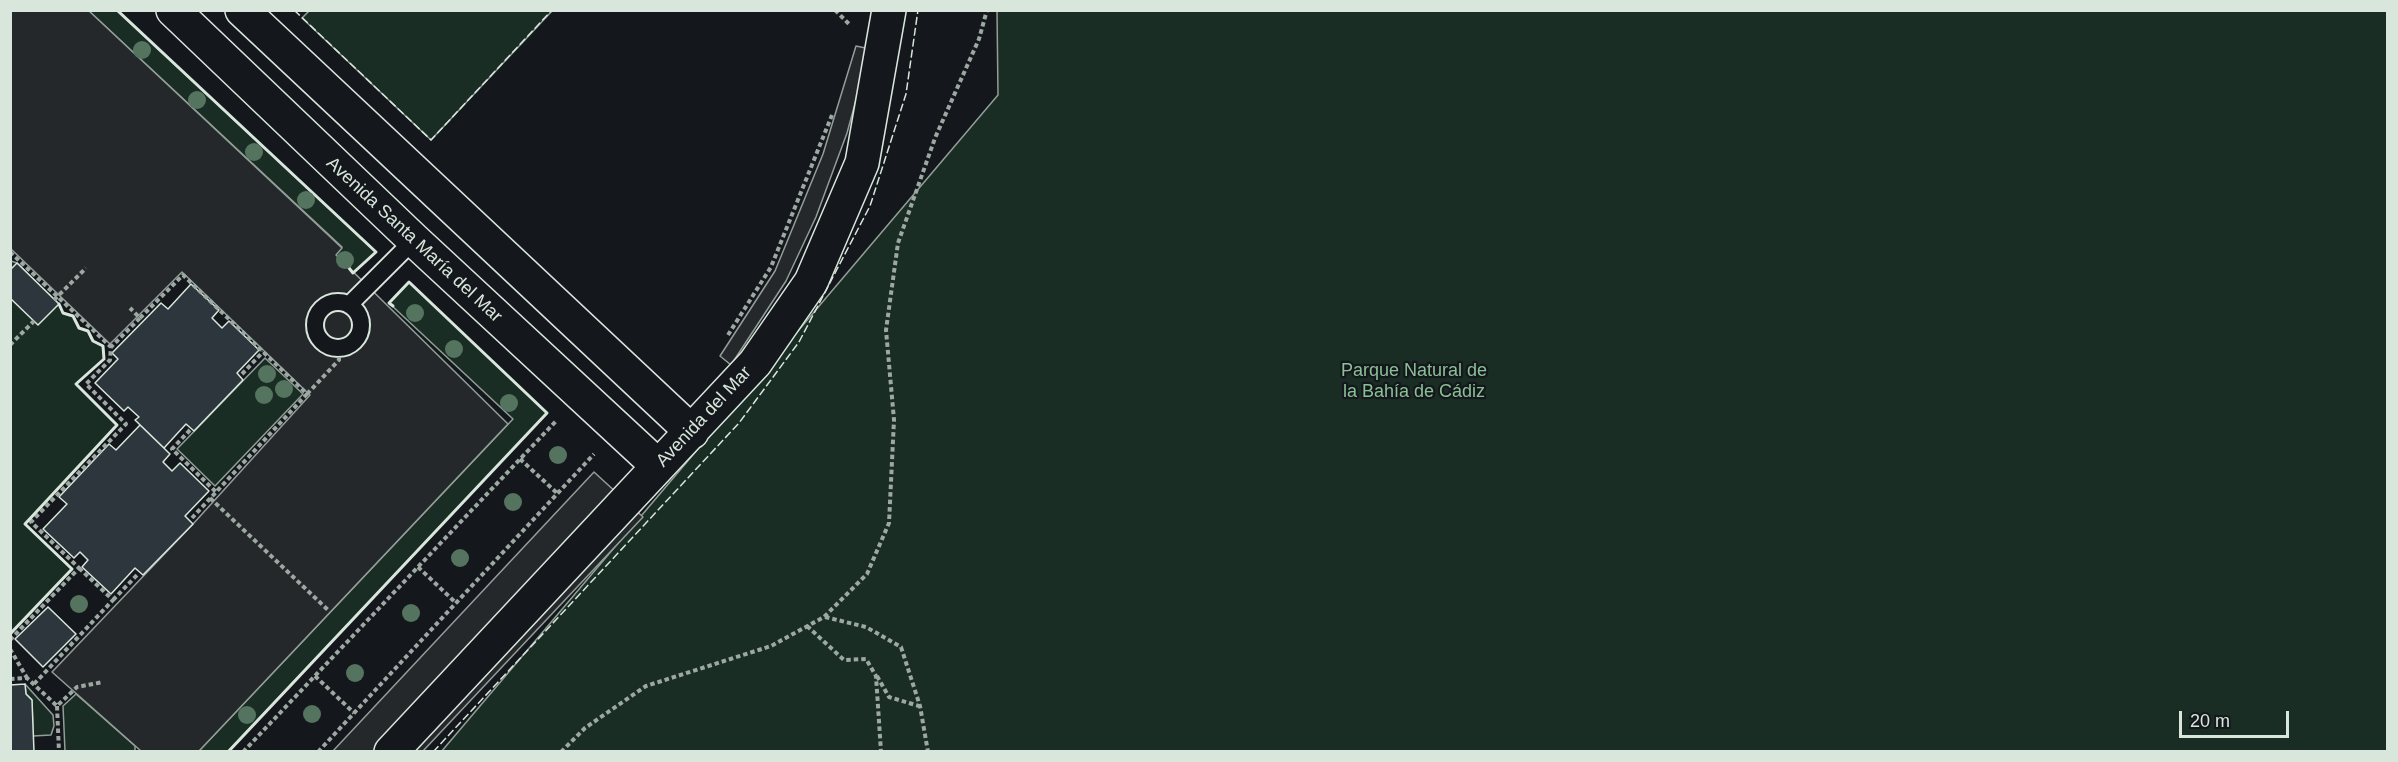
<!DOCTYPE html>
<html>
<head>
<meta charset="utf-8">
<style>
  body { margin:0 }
  #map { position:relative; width:2398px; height:762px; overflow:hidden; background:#14181c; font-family:Arial,sans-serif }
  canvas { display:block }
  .frame { position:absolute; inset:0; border:12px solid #d8e6dc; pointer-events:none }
  .scale { position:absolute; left:2179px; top:711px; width:110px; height:27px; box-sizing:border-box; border:3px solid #d8e6dc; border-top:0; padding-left:8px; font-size:18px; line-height:21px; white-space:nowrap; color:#d8e6dc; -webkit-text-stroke:4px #14181c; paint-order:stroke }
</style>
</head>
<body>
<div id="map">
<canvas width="2398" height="762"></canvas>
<div class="frame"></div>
<div class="scale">20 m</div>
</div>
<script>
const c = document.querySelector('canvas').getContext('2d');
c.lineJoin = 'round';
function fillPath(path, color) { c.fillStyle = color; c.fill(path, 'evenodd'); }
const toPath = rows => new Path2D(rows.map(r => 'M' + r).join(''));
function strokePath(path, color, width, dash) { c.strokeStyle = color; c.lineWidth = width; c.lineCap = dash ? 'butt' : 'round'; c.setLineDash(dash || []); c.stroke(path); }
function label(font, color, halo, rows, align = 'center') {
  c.font = font + ' Arial,sans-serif'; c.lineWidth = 4.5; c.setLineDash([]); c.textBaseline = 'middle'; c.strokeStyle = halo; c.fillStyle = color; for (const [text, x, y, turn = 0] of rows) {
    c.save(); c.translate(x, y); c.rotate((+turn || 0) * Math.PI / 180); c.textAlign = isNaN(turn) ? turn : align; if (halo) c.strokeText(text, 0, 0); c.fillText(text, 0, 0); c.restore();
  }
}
const green = toPath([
  [89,11,117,11,376,252,353,273,335,254,342,247,89,11],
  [309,11,309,10,552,11,431,140,302,18,309,11],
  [997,11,2387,11,2387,751,441,752,998,95,997,11],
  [11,261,17,263,59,304,63,313,73,316,79,328,88,331,93,341,103,346,104,359,76,384,117,425,25,524,72,569,11,634,11,261],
  [409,282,547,413,228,751,199,751,513,419,389,303,409,282],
  [265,358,303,394,215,486,177,449,265,358],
  [25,684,53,715,54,726,51,735,33,736,32,700,26,694,25,684],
  [76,694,135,746,135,751,65,751,63,706,76,694]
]);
const parking = toPath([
  [10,11,89,11,342,248,336,255,508,424,199,751,141,751,52,672,193,524,310,395,182,272,110,344,11,249,10,11],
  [856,46,870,49,847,133,816,217,786,281,731,365,720,356,775,271,823,154,856,46],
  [594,472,643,517,423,751,332,752,594,472]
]);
const building = toPath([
  [17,263,59,304,38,325,10,298,10,270,17,263],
  [191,284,219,310,212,318,222,328,229,321,259,350,237,373,243,380,194,431,186,424,164,448,135,420,139,417,128,407,124,411,95,383,118,359,112,353,161,303,168,309,191,284],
  [140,425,170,454,163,462,172,471,180,463,209,491,185,516,193,524,143,575,135,568,111,594,82,567,88,560,80,552,74,558,43,529,67,504,59,497,109,444,116,450,140,425],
  [48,607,76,634,43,667,15,639,48,607],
  [25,684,26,694,32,700,34,752,10,752,10,685,25,684]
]);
const path = toPath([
  [835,10,850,25],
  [10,252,111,347],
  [54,300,86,268],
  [140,318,183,275,307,394,192,518],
  [728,335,771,267,832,115],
  [10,345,34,321],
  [242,374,263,352],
  [307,394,339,360,339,347],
  [190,430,172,449,216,492],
  [520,459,557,493],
  [210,498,328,610],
  [418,567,456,603],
  [113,600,137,575],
  [825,617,866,627,901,647,920,706,928,752],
  [807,626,844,660,866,659,876,676,881,752],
  [10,640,79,568,31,522,126,424,86,384,110,360,111,347,140,318,130,308],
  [10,649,27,678],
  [315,676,354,713],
  [877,676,889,697,919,706],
  [10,679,27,678,57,706,77,687,103,682],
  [34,684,113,600,79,568],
  [57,706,59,752],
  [243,752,557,420],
  [318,752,594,454],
  [561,752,585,728,646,686,771,646,824,617,867,574,889,523,894,420,886,330,898,243,935,138,979,39,987,10]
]);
const lane = toPath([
  '315 325a23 23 0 1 1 46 0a23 23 0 1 1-46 0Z',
  [349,305,414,240]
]);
const street = toPath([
  [173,10,414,240,658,466],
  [242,10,692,432],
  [391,752,755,363,811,282,862,163,889,10]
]);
const fence = toPath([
  [294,10,431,140,552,10],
  [433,752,739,423,799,342,870,206,906,94,918,10]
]);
const wall = toPath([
  [117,10,376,252,353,273,349,268],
  [10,634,72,569,25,524,117,425,76,384,104,359,103,346,93,341,88,331,79,328,73,316,63,313,59,304],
  [228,752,547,413,409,282,389,303,393,306]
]);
const trees = [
  [142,50],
  [197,100],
  [254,152],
  [306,200],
  [345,260],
  [415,313],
  [454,349],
  [267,374],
  [284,389],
  [264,395],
  [509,403],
  [558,455],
  [513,502],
  [460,558],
  [79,604],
  [411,613],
  [355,673],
  [312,714],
  [247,715]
];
const streetNames = [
  ["Avenida Santa María del Mar",414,240,43],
  ["Avenida del Mar",704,417,-47]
];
const parkNames = [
  ["Parque Natural de",1414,371],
  ["la Bahía de Cádiz",1414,392]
];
fillPath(green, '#1a2d24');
strokePath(green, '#939e99', 1.5);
fillPath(parking, '#24282b');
strokePath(parking, '#939e99', 1.5);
fillPath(building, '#2c363c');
strokePath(building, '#d8e6dc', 1.5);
strokePath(lane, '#d8e6dc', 20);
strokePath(street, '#d8e6dc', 36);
strokePath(path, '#9da8a2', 4, [4.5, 3]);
strokePath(lane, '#14181c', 16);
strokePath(street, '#14181c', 33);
strokePath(fence, '#d8e6dc', 1.5, [8, 3]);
strokePath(wall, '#d8e6dc', 3);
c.fillStyle = '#55745f';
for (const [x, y] of trees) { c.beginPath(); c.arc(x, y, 9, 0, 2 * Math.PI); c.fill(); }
label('18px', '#d8e6dc', '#14181c', streetNames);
label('18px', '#8ac095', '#14181c', parkNames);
</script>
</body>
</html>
